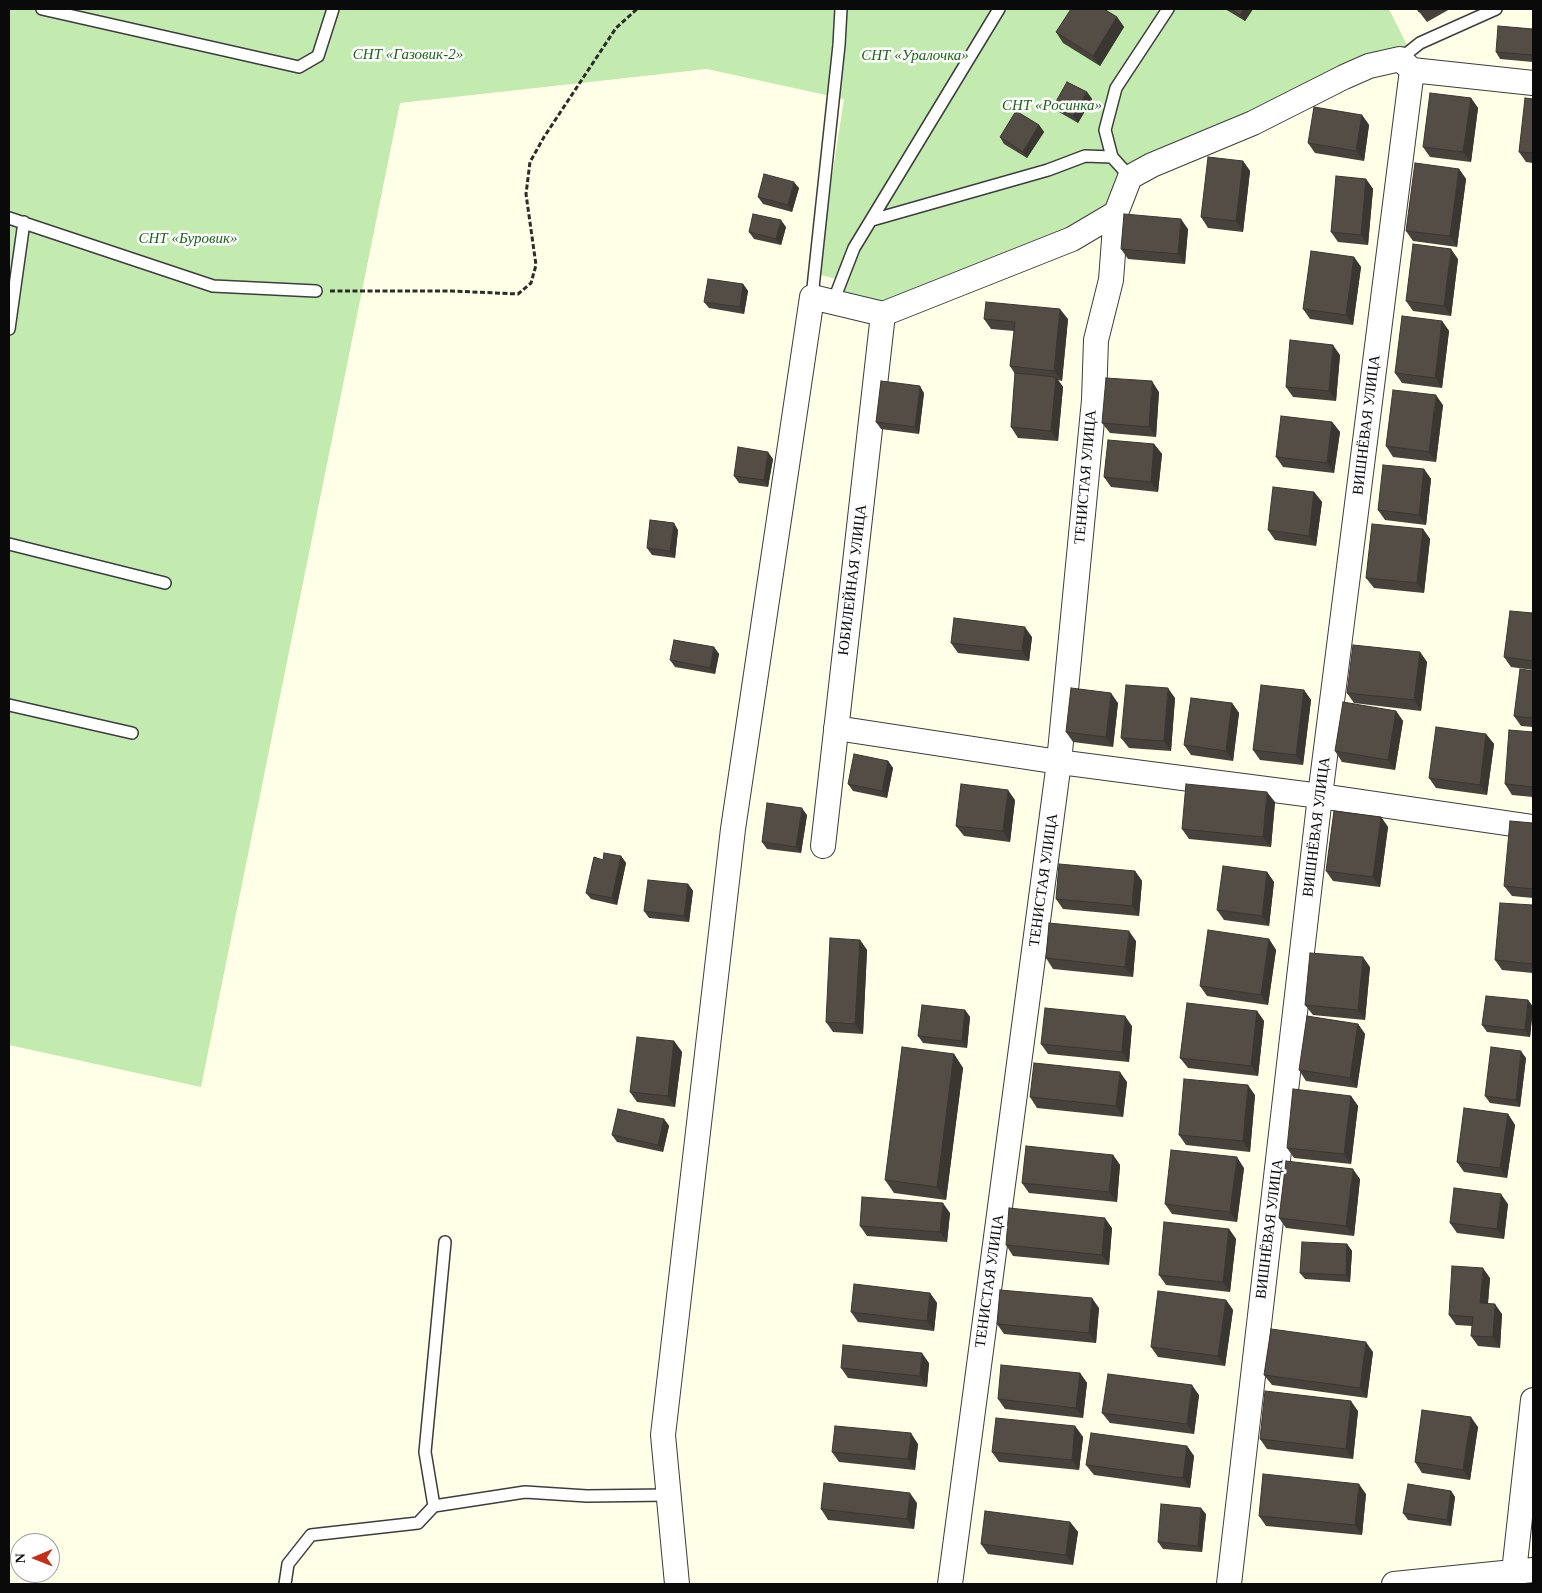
<!DOCTYPE html>
<html>
<head>
<meta charset="utf-8">
<style>
  body { margin:0 }
  #map { position:relative; width:1542px; height:1593px; overflow:hidden; background:#ffffe7; font-family:"Times New Roman",serif }
  canvas { display:block }
  .frame { position:absolute; inset:0; border:10px solid #0a0a0a; pointer-events:none }
  .north { position:absolute; left:10px; top:1533px; width:50px; height:50px; box-sizing:border-box; background:#fff; border:1px solid #9d9d9d; border-radius:50%; rotate:269deg; font-size:14px; font-weight:700; line-height:20px; text-align:center; color:#0a0a0a }
  .north::after { content:''; display:block; margin:auto; width:18px; height:22px; background:#c33019; clip-path:polygon(50% 0,100% 100%,50% 72%,0 100%) }
</style>
</head>
<body>
<div id="map">
<canvas width="1542" height="1593"></canvas>
<div class="frame"></div>
<div class="north">N</div>
</div>
<script>
const c = document.querySelector('canvas').getContext('2d');
c.lineJoin = 'round';
function fillPath(path, color) { c.fillStyle = color; c.fill(path, 'evenodd'); }
const toPath = rows => new Path2D(rows.map(r => 'M' + r).join(''));
function strokePath(path, color, width, dash) { c.strokeStyle = color; c.lineWidth = width; c.lineCap = dash ? 'butt' : 'round'; c.setLineDash(dash || []); c.stroke(path); }
function label(font, color, halo, rows, align = 'center') {
  c.font = font + ' "Times New Roman",serif'; c.lineWidth = 5; c.setLineDash([]); c.textBaseline = 'middle'; c.strokeStyle = halo; c.fillStyle = color; for (const [text, x, y, turn = 0] of rows) {
    c.save(); c.translate(x, y); c.rotate((+turn || 0) * Math.PI / 180); c.textAlign = isNaN(turn) ? turn : align; if (halo) c.strokeText(text, 0, 0); c.fillText(text, 0, 0); c.restore();
  }
}
const green = toPath([
  [9,9,1389,9,1409,49,1356,67,1116,180,1110,210,885,309,848,297,836,279,817,274,844,99,707,69,400,103,201,1087,9,1045]
]);
const path = toPath([
  [330,291,452,291,518,294,531,283,536,265,526,194,530,162,544,137,616,28,637,9]
]);
const service = toPath([
  [42,9,299,67,318,56,333,9],
  [1400,59,1420,43,1496,9],
  [1130,177,1112,157,1105,130,1116,88,1168,9],
  [9,218,213,286,316,291],
  [872,220,1048,170,1085,156,1112,157],
  [812,297,839,45,841,9],
  [833,302,854,248,999,9],
  [9,329,24,222],
  [9,544,165,583],
  [9,705,132,733],
  [434,1506,425,1452,445,1242],
  [285,1584,288,1564,311,1535,418,1523,434,1506,525,1492,587,1496,669,1495]
]);
const minor = toPath([
  [836,728,1059,762,1320,796,1533,827],
  [823,846,883,314],
  [1514,1572,1533,1400],
  [677,1584,663,1435,733,829,812,297,883,314,1072,239,1116,213],
  [950,1584,1059,762,1094,400,1096,340,1111,280,1116,213,1130,177,1152,165,1253,123,1344,77,1369,66,1400,59,1412,70,1533,83],
  [1229,1584,1320,796,1412,70],
  [1394,1584,1533,1570]
]);
const wall = toPath([
  [1225,9,1253,9,1245,21],
  [1417,9,1450,9,1427,22],
  [1117,17,1124,27,1100,66,1063,43,1056,32],
  [1533,29,1533,62,1500,59,1496,52],
  [1087,92,1092,99,1078,123,1059,112,1054,105],
  [1471,98,1478,108,1471,162,1430,157,1423,147],
  [1533,99,1533,163,1526,162,1519,152],
  [1362,115,1369,125,1364,161,1315,153,1308,143],
  [1039,125,1044,132,1027,158,1004,144,1000,137],
  [1243,161,1250,171,1243,232,1208,228,1201,217],
  [1459,169,1466,179,1457,247,1413,241,1406,231],
  [1366,179,1373,189,1368,245,1338,242,1331,232],
  [799,188,792,212,763,204,758,197],
  [786,227,781,245,754,239,749,232],
  [1188,229,1185,264,1128,259,1121,249],
  [1354,257,1361,267,1353,325,1310,319,1303,309],
  [1458,259,1451,316,1413,311,1406,301],
  [743,284,748,291,744,314,709,308,704,302],
  [984,319,1068,319,1062,381,1058,380,1063,387,1058,441,1018,438,1011,427,1015,374,1010,366,1014,331,991,329],
  [1442,321,1449,331,1442,388,1402,383,1395,373],
  [1340,355,1336,401,1293,397,1286,387],
  [1159,392,1156,437,1110,433,1102,423],
  [924,393,919,434,881,429,876,422],
  [1443,405,1436,462,1393,457,1386,446],
  [1332,422,1340,432,1334,473,1283,467,1276,457],
  [1154,444,1162,454,1158,492,1111,487,1104,477],
  [773,459,768,487,739,483,734,476],
  [1424,469,1431,479,1426,525,1385,520,1378,510],
  [1314,492,1322,502,1316,546,1275,540,1268,530],
  [1423,529,1430,539,1424,593,1374,588,1366,578],
  [678,530,675,558,652,555,647,548],
  [1533,613,1533,670,1511,667,1504,657],
  [1032,637,1029,661,958,653,951,643],
  [714,647,719,654,715,674,675,667,670,660],
  [1420,652,1427,662,1421,711,1354,703,1347,693],
  [1533,671,1533,727,1521,726,1514,716],
  [1304,690,1311,700,1303,765,1260,760,1253,750],
  [1175,698,1171,751,1129,748,1121,738],
  [1118,703,1113,747,1073,742,1066,732],
  [1232,703,1239,713,1233,761,1191,755,1184,745],
  [1396,711,1403,721,1395,770,1342,762,1335,751],
  [1533,732,1533,797,1512,795,1505,784],
  [1486,734,1494,744,1487,795,1436,788,1429,778],
  [888,761,893,768,887,798,853,791,848,784],
  [1015,800,1010,842,964,836,956,826],
  [1275,802,1271,847,1189,839,1182,829],
  [807,815,801,853,767,849,762,842],
  [1381,817,1388,827,1380,887,1333,881,1326,871],
  [1533,823,1533,898,1512,896,1504,886],
  [621,856,626,863,617,905,591,899,586,893,603,860],
  [1135,871,1142,881,1139,916,1063,909,1056,899],
  [1267,872,1274,882,1269,926,1224,920,1217,910],
  [688,884,693,891,689,922,649,918,644,911],
  [1533,905,1533,973,1502,970,1495,960],
  [1269,939,1276,950,1268,1005,1207,996,1200,986],
  [860,940,867,950,863,1034,833,1032,826,1022],
  [1136,941,1133,977,1053,969,1046,958],
  [1370,967,1365,1020,1313,1015,1305,1005],
  [1528,1000,1533,1007,1530,1037,1487,1032,1482,1025],
  [965,1010,970,1017,967,1048,923,1043,918,1036],
  [1257,1011,1264,1021,1258,1076,1188,1068,1180,1058],
  [1358,1024,1365,1034,1357,1088,1306,1081,1299,1070],
  [1132,1026,1129,1062,1048,1054,1041,1044],
  [674,1041,682,1052,675,1107,637,1102,630,1092],
  [954,1054,963,1068,946,1200,894,1193,885,1180],
  [1526,1058,1520,1107,1490,1103,1485,1096],
  [1127,1082,1123,1117,1037,1108,1030,1097],
  [1255,1095,1250,1152,1186,1145,1179,1135],
  [1351,1096,1358,1106,1351,1164,1294,1158,1287,1148],
  [1508,1114,1515,1125,1507,1178,1464,1172,1457,1162],
  [664,1119,669,1126,663,1152,617,1142,612,1135],
  [1113,1155,1120,1165,1117,1202,1029,1193,1022,1183],
  [1244,1168,1237,1222,1172,1214,1165,1204],
  [1360,1179,1354,1236,1286,1228,1279,1218],
  [1508,1204,1504,1239,1457,1233,1450,1223],
  [950,1213,947,1242,867,1236,860,1226],
  [1112,1228,1109,1265,1013,1256,1006,1245],
  [1229,1229,1236,1239,1230,1292,1166,1285,1159,1275],
  [1347,1244,1352,1251,1350,1282,1305,1279,1300,1273],
  [1490,1278,1488,1304,1502,1314,1500,1348,1478,1346,1471,1336,1472,1326,1456,1325,1449,1315],
  [930,1293,937,1303,934,1331,858,1322,851,1312],
  [1226,1300,1233,1310,1225,1366,1158,1357,1151,1347],
  [1099,1308,1096,1343,1004,1334,997,1324],
  [1373,1352,1367,1398,1272,1385,1264,1375],
  [929,1363,927,1387,848,1378,841,1368],
  [1080,1373,1087,1383,1083,1418,1005,1409,998,1399],
  [1199,1395,1194,1434,1110,1423,1102,1413],
  [1358,1411,1353,1459,1267,1449,1260,1439],
  [1075,1426,1083,1437,1079,1470,999,1462,992,1452],
  [1478,1427,1470,1480,1422,1473,1415,1462],
  [918,1444,915,1470,839,1462,832,1452],
  [1187,1446,1194,1456,1190,1488,1094,1475,1086,1465],
  [1451,1491,1455,1497,1451,1526,1408,1520,1403,1513],
  [1366,1494,1362,1535,1266,1526,1259,1516],
  [917,1503,914,1529,828,1520,821,1509],
  [1206,1514,1202,1552,1163,1549,1158,1542],
  [1070,1522,1078,1532,1073,1565,988,1554,981,1544]
]);
const shadedWall = toPath([
  [1244,9,1253,9,1245,21,1240,15],
  [1117,17,1124,27,1100,66,1093,56],
  [1087,92,1092,99,1078,123,1073,116],
  [1471,98,1478,108,1471,162,1463,152],
  [1362,115,1369,125,1364,161,1356,151],
  [1039,125,1044,132,1027,158,1023,152],
  [1243,161,1250,171,1243,232,1236,221],
  [1459,169,1466,179,1457,247,1450,236],
  [1366,179,1373,189,1368,245,1361,235],
  [794,182,799,188,792,212,788,205],
  [1181,219,1188,229,1185,264,1178,254],
  [781,220,786,227,781,245,776,239],
  [1451,249,1458,259,1451,316,1444,306],
  [1354,257,1361,267,1353,325,1346,315],
  [743,284,748,291,744,314,740,307],
  [1060,309,1068,319,1062,381,1054,371],
  [1442,321,1449,331,1442,388,1435,378],
  [1333,345,1340,355,1336,401,1329,391],
  [1056,377,1063,387,1058,441,1051,431],
  [1152,381,1159,392,1156,437,1149,427],
  [920,386,924,393,919,434,915,427],
  [1436,395,1443,405,1436,462,1429,452],
  [1332,422,1340,432,1334,473,1327,463],
  [1154,444,1162,454,1158,492,1151,482],
  [768,452,773,459,768,487,764,480],
  [1424,469,1431,479,1426,525,1419,515],
  [1314,492,1322,502,1316,546,1309,536],
  [674,523,678,530,675,558,670,551],
  [1423,529,1430,539,1424,593,1417,583],
  [1025,627,1032,637,1029,661,1022,651],
  [714,647,719,654,715,674,710,668],
  [1420,652,1427,662,1421,711,1414,700],
  [1168,688,1175,698,1171,751,1164,741],
  [1304,690,1311,700,1303,765,1296,755],
  [1111,693,1118,703,1113,747,1106,737],
  [1232,703,1239,713,1233,761,1226,751],
  [1396,711,1403,721,1395,770,1388,760],
  [1486,734,1494,744,1487,795,1480,785],
  [888,761,893,768,887,798,882,791],
  [1008,790,1015,800,1010,842,1003,831],
  [1267,792,1275,802,1271,847,1263,837],
  [802,808,807,815,801,853,796,847],
  [1381,817,1388,827,1380,887,1373,877],
  [621,856,626,863,617,905,612,898],
  [1135,871,1142,881,1139,916,1132,906],
  [1267,872,1274,882,1269,926,1262,916],
  [688,884,693,891,689,922,684,916],
  [1129,931,1136,941,1133,977,1125,967],
  [1269,939,1276,950,1268,1005,1261,995],
  [860,940,867,950,863,1034,855,1024],
  [1363,957,1370,967,1365,1020,1358,1010],
  [1528,1000,1533,1007,1530,1037,1525,1030],
  [965,1010,970,1017,967,1048,962,1041],
  [1257,1011,1264,1021,1258,1076,1251,1066],
  [1125,1016,1132,1026,1129,1062,1122,1052],
  [1358,1024,1365,1034,1357,1088,1350,1078],
  [674,1041,682,1052,675,1107,668,1096],
  [1521,1051,1526,1058,1520,1107,1516,1100],
  [954,1054,963,1068,946,1200,937,1187],
  [1120,1072,1127,1082,1123,1117,1116,1106],
  [1248,1085,1255,1095,1250,1152,1243,1141],
  [1351,1096,1358,1106,1351,1164,1344,1154],
  [1508,1114,1515,1125,1507,1178,1500,1168],
  [664,1119,669,1126,663,1152,658,1145],
  [1113,1155,1120,1165,1117,1202,1109,1192],
  [1237,1157,1244,1168,1237,1222,1230,1212],
  [1353,1169,1360,1179,1354,1236,1346,1226],
  [1501,1194,1508,1204,1504,1239,1497,1229],
  [943,1203,950,1213,947,1242,940,1232],
  [1105,1218,1112,1228,1109,1265,1102,1255],
  [1229,1229,1236,1239,1230,1292,1223,1282],
  [1347,1244,1352,1251,1350,1282,1346,1275],
  [1483,1268,1490,1278,1487,1313,1480,1303],
  [930,1293,937,1303,934,1331,927,1321],
  [1092,1298,1099,1308,1096,1343,1089,1333],
  [1226,1300,1233,1310,1225,1366,1218,1356],
  [1495,1304,1502,1314,1500,1348,1493,1337],
  [1366,1342,1373,1352,1367,1398,1360,1388],
  [922,1353,929,1363,927,1387,920,1376],
  [1080,1373,1087,1383,1083,1418,1076,1408],
  [1192,1385,1199,1395,1194,1434,1187,1424],
  [1351,1401,1358,1411,1353,1459,1346,1449],
  [1471,1417,1478,1427,1470,1480,1463,1470],
  [1075,1426,1083,1437,1079,1470,1072,1460],
  [911,1433,918,1444,915,1470,908,1459],
  [1187,1446,1194,1456,1190,1488,1183,1478],
  [1359,1484,1366,1494,1362,1535,1355,1525],
  [1451,1491,1455,1497,1451,1526,1447,1520],
  [910,1493,917,1503,914,1529,907,1519],
  [1201,1508,1206,1514,1202,1552,1198,1546],
  [1070,1522,1078,1532,1073,1565,1066,1555]
]);
const building = toPath([
  [1071,9,1104,9,1117,17,1093,56,1056,32,1071,9],
  [1231,9,1244,9,1240,15,1231,9],
  [1417,9,1425,9,1419,12,1417,9],
  [1498,26,1533,29,1533,55,1496,52,1498,26],
  [1067,82,1087,92,1073,116,1054,105,1067,82],
  [1430,93,1471,98,1463,152,1423,147,1430,93],
  [1525,98,1533,99,1533,153,1519,152,1525,98],
  [1314,107,1362,115,1356,151,1308,143,1314,107],
  [1016,111,1039,125,1023,152,1000,137,1016,111],
  [1208,157,1243,161,1236,221,1201,217,1208,157],
  [1415,163,1459,169,1450,236,1406,231,1415,163],
  [764,174,794,182,788,205,758,197,764,174],
  [1336,176,1366,179,1361,235,1331,232,1336,176],
  [753,214,781,220,776,239,749,232,753,214],
  [1124,214,1181,219,1178,254,1121,249,1124,214],
  [1413,244,1451,249,1444,306,1406,301,1413,244],
  [1311,251,1354,257,1346,315,1303,309,1311,251],
  [708,279,743,284,740,307,704,302,708,279],
  [986,302,1060,309,1054,371,1010,366,1015,322,984,319,986,302],
  [1402,316,1442,321,1435,378,1395,373,1402,316],
  [1290,340,1333,345,1329,391,1286,387,1290,340],
  [1015,373,1056,377,1051,431,1011,427,1015,373],
  [1106,378,1152,381,1149,427,1102,423,1106,378],
  [881,381,920,386,915,427,876,422,881,381],
  [1393,390,1436,395,1429,452,1386,446,1393,390],
  [1281,416,1332,422,1327,463,1276,457,1281,416],
  [1108,440,1154,444,1151,482,1104,477,1108,440],
  [738,447,768,452,764,480,734,476,738,447],
  [1383,465,1424,469,1419,515,1378,510,1383,465],
  [1273,487,1314,492,1309,536,1268,530,1273,487],
  [650,520,674,523,670,551,647,548,650,520],
  [1372,524,1423,529,1417,583,1366,578,1372,524],
  [1510,611,1533,613,1533,661,1504,657,1510,611],
  [954,618,1025,627,1022,651,951,643,954,618],
  [674,640,714,647,710,668,670,660,674,640],
  [1353,645,1420,652,1414,700,1347,693,1353,645],
  [1520,669,1533,671,1533,718,1514,716,1520,669],
  [1126,685,1168,688,1164,741,1121,738,1126,685],
  [1261,685,1304,690,1296,755,1253,750,1261,685],
  [1071,688,1111,693,1106,737,1066,732,1071,688],
  [1191,698,1232,703,1226,751,1184,745,1191,698],
  [1343,702,1396,711,1388,760,1335,751,1343,702],
  [1436,727,1486,734,1480,785,1429,778,1436,727],
  [1509,730,1533,732,1533,787,1505,784,1509,730],
  [854,754,888,761,882,791,848,784,854,754],
  [961,784,1008,790,1003,831,956,826,961,784],
  [1186,784,1267,792,1263,837,1182,829,1186,784],
  [767,803,802,808,796,847,762,842,767,803],
  [1334,811,1381,817,1373,877,1326,871,1334,811],
  [1510,821,1533,823,1533,889,1504,886,1510,821],
  [604,853,621,856,612,898,586,893,594,857,603,860,604,853],
  [1059,864,1135,871,1132,906,1056,899,1059,864],
  [1223,866,1267,872,1262,916,1217,910,1223,866],
  [648,880,688,884,684,916,644,911,648,880],
  [1500,903,1533,905,1533,964,1495,960,1500,903],
  [1049,923,1129,931,1125,967,1046,958,1049,923],
  [1208,930,1269,939,1261,995,1200,986,1208,930],
  [830,938,860,940,855,1024,826,1022,830,938],
  [1310,953,1363,957,1358,1010,1305,1005,1310,953],
  [1486,996,1528,1000,1525,1030,1482,1025,1486,996],
  [1187,1003,1257,1011,1251,1066,1180,1058,1187,1003],
  [922,1005,965,1010,962,1041,918,1036,922,1005],
  [1045,1008,1125,1016,1122,1052,1041,1044,1045,1008],
  [1307,1016,1358,1024,1350,1078,1299,1070,1307,1016],
  [637,1037,674,1041,668,1096,630,1092,637,1037],
  [902,1047,954,1054,937,1187,885,1180,902,1047],
  [1491,1047,1521,1051,1516,1100,1485,1096,1491,1047],
  [1034,1063,1120,1072,1116,1106,1030,1097,1034,1063],
  [1184,1079,1248,1085,1243,1141,1179,1135,1184,1079],
  [1293,1089,1351,1096,1344,1154,1287,1148,1293,1089],
  [1464,1108,1508,1114,1500,1168,1457,1162,1464,1108],
  [618,1109,664,1119,658,1145,612,1135,618,1109],
  [1026,1146,1113,1155,1109,1192,1022,1183,1026,1146],
  [1171,1150,1237,1157,1230,1212,1165,1204,1171,1150],
  [1286,1161,1353,1169,1346,1226,1279,1218,1286,1161],
  [1454,1188,1501,1194,1497,1229,1450,1223,1454,1188],
  [862,1197,943,1203,940,1232,860,1226,862,1197],
  [1009,1208,1105,1218,1102,1255,1006,1245,1009,1208],
  [1164,1222,1229,1229,1223,1282,1159,1275,1164,1222],
  [1302,1242,1347,1244,1346,1275,1300,1273,1302,1242],
  [1452,1266,1483,1268,1480,1303,1495,1304,1493,1337,1471,1336,1473,1317,1449,1315,1452,1266],
  [854,1284,930,1293,927,1321,851,1312,854,1284],
  [1000,1290,1092,1298,1089,1333,997,1324,1000,1290],
  [1158,1291,1226,1300,1218,1356,1151,1347,1158,1291],
  [1271,1329,1366,1342,1360,1388,1264,1375,1271,1329],
  [843,1345,922,1353,920,1376,841,1368,843,1345],
  [1001,1365,1080,1373,1076,1408,998,1399,1001,1365],
  [1108,1374,1192,1385,1187,1424,1102,1413,1108,1374],
  [1265,1391,1351,1401,1346,1449,1260,1439,1265,1391],
  [1422,1410,1471,1417,1463,1470,1415,1462,1422,1410],
  [996,1418,1075,1426,1072,1460,992,1452,996,1418],
  [835,1426,911,1433,908,1459,832,1452,835,1426],
  [1091,1433,1187,1446,1183,1478,1086,1465,1091,1433],
  [1263,1474,1359,1484,1355,1525,1259,1516,1263,1474],
  [824,1483,910,1493,907,1519,821,1509,824,1483],
  [1408,1484,1451,1491,1447,1520,1403,1513,1408,1484],
  [1161,1504,1201,1508,1198,1546,1158,1542,1161,1504],
  [985,1511,1070,1522,1066,1555,981,1544,985,1511]
]);
const parkNames = [
  ["СНТ «Газовик-2»",408,55],
  ["СНТ «Уралочка»",915,56],
  ["СНТ «Росинка»",1052,106],
  ["СНТ «Буровик»",188,239]
];
const streetNames = [
  ["ВИШНЁВАЯ УЛИЦА",1367,425,-83],
  ["ТЕНИСТАЯ УЛИЦА",1086,477,-85],
  ["ЮБИЛЕЙНАЯ УЛИЦА",853,580,-83],
  ["ВИШНЁВАЯ УЛИЦА",1317,827,-83],
  ["ТЕНИСТАЯ УЛИЦА",1044,880,-82],
  ["ВИШНЁВАЯ УЛИЦА",1270,1229,-83],
  ["ТЕНИСТАЯ УЛИЦА",990,1281,-82]
];
fillPath(green, '#c3ebaf');
strokePath(service, '#3d3d3d', 14);
strokePath(minor, '#3d3d3d', 26);
strokePath(path, '#2c2c2c', 3, [5, 2.5]);
strokePath(service, '#fff', 11);
strokePath(minor, '#fff', 24);
fillPath(wall, '#47423c');
fillPath(shadedWall, '#3a3631');
fillPath(building, '#534d46');
strokePath(building, '#3a3631', 1);
label('italic 15px', '#196517', '#fff', parkNames);
label('15px', '#0a0a0a', '#fff', streetNames);
</script>
</body>
</html>
